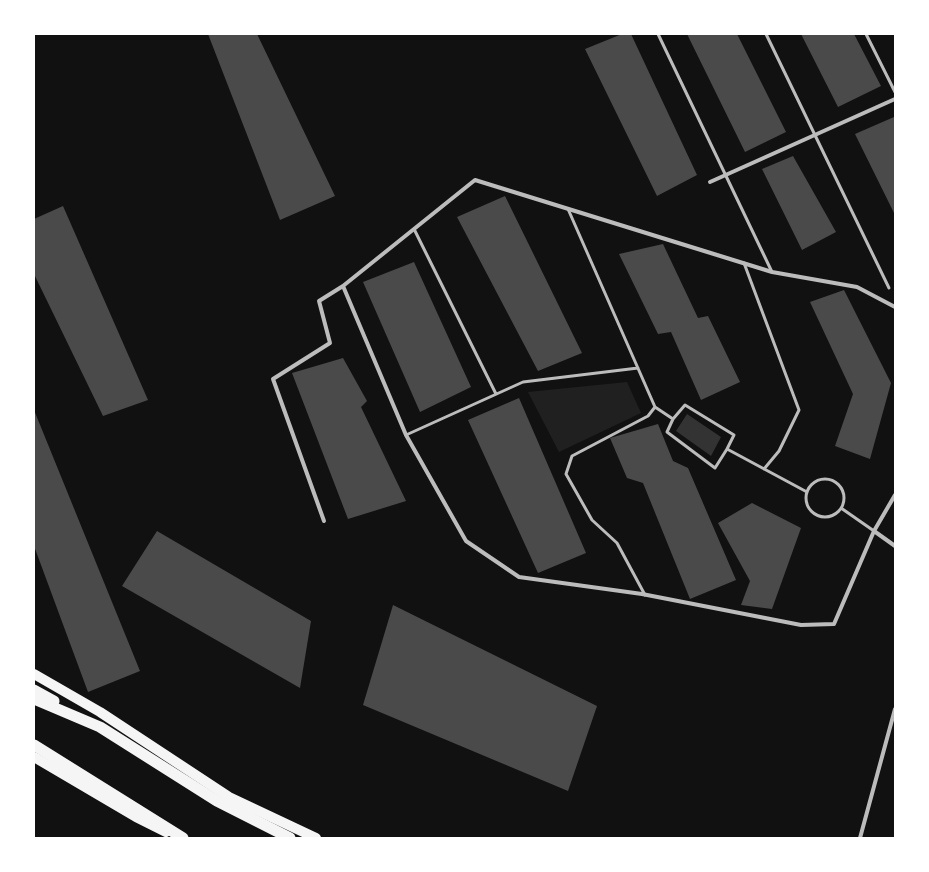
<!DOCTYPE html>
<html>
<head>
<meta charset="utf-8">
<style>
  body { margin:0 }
  #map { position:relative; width:929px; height:872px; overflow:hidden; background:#111; font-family:"Sofia Sans Condensed",sans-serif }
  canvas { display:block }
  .frame { position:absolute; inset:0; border:35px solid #fff; pointer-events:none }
</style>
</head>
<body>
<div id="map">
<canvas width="929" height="872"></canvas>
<div class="frame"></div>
</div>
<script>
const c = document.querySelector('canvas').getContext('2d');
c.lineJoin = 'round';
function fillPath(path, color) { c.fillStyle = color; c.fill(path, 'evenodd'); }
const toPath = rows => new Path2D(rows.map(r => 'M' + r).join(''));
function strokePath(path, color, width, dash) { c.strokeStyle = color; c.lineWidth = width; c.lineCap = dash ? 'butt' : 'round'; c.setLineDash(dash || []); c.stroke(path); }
const green = toPath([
  [627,382,641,413,559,452,528,392]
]);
const water = toPath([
  [687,414,721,437,711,456,676,431]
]);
const building = toPath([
  [208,34,257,34,335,196,280,220],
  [622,34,631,34,697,175,657,196,585,49],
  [687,34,737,34,786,132,745,152],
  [801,34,854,34,881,86,838,107],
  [894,117,895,119,895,215,855,134],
  [793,156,836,232,802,250,762,169],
  [505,196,582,353,538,371,457,217],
  [63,206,148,400,103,416,34,274,34,219],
  [663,244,698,318,708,316,740,382,701,400,671,332,658,334,619,254],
  [414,262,471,387,420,412,363,282],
  [844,290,891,383,870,459,835,446,853,394,810,302],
  [343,358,367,401,361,407,406,501,348,519,292,373],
  [519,398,586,553,538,573,468,420],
  [34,410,140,671,88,692,34,546],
  [658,424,673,461,688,468,736,580,690,599,643,483,627,478,610,438],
  [752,503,801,528,772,609,741,605,750,581,718,523],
  [157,531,311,621,300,688,122,586],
  [393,605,597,706,568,791,363,705]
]);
const service = toPath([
  [658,34,772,272],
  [766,34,889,288],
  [866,34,895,92],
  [568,209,655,407,648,416,572,456,566,474,592,520,617,543,645,595],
  [414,229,496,394],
  [744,263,799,410,779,451,764,469],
  [655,407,673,419,667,432,715,468,727,449],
  [673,419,685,405,734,435,727,449,807,492],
  [406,435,523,382,638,368],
  '806 498a19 19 0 1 1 38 0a19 19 0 1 1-38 0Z',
  [841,508,874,531]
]);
const minor = toPath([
  [710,182,895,99],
  [895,307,857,287,772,272,475,180,343,286,406,435,466,541,519,577,642,594,801,625,834,624,874,531,895,495],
  [324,521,273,379,330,343,319,301,343,286],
  [874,531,895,546],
  [860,838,895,709]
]);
const primary = toPath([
  [34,674,100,712,229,797,316,838],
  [34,757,136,817,166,832]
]);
const trunk = toPath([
  [34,690,54,701],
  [34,699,100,727,217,801,290,838],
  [34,745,183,838]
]);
fillPath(green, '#202020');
fillPath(water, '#333');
fillPath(building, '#4a4a4a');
strokePath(service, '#bcbcbc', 3);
strokePath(minor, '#bcbcbc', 4);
strokePath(primary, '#f5f5f5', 10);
strokePath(trunk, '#f5f5f5', 11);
</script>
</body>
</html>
